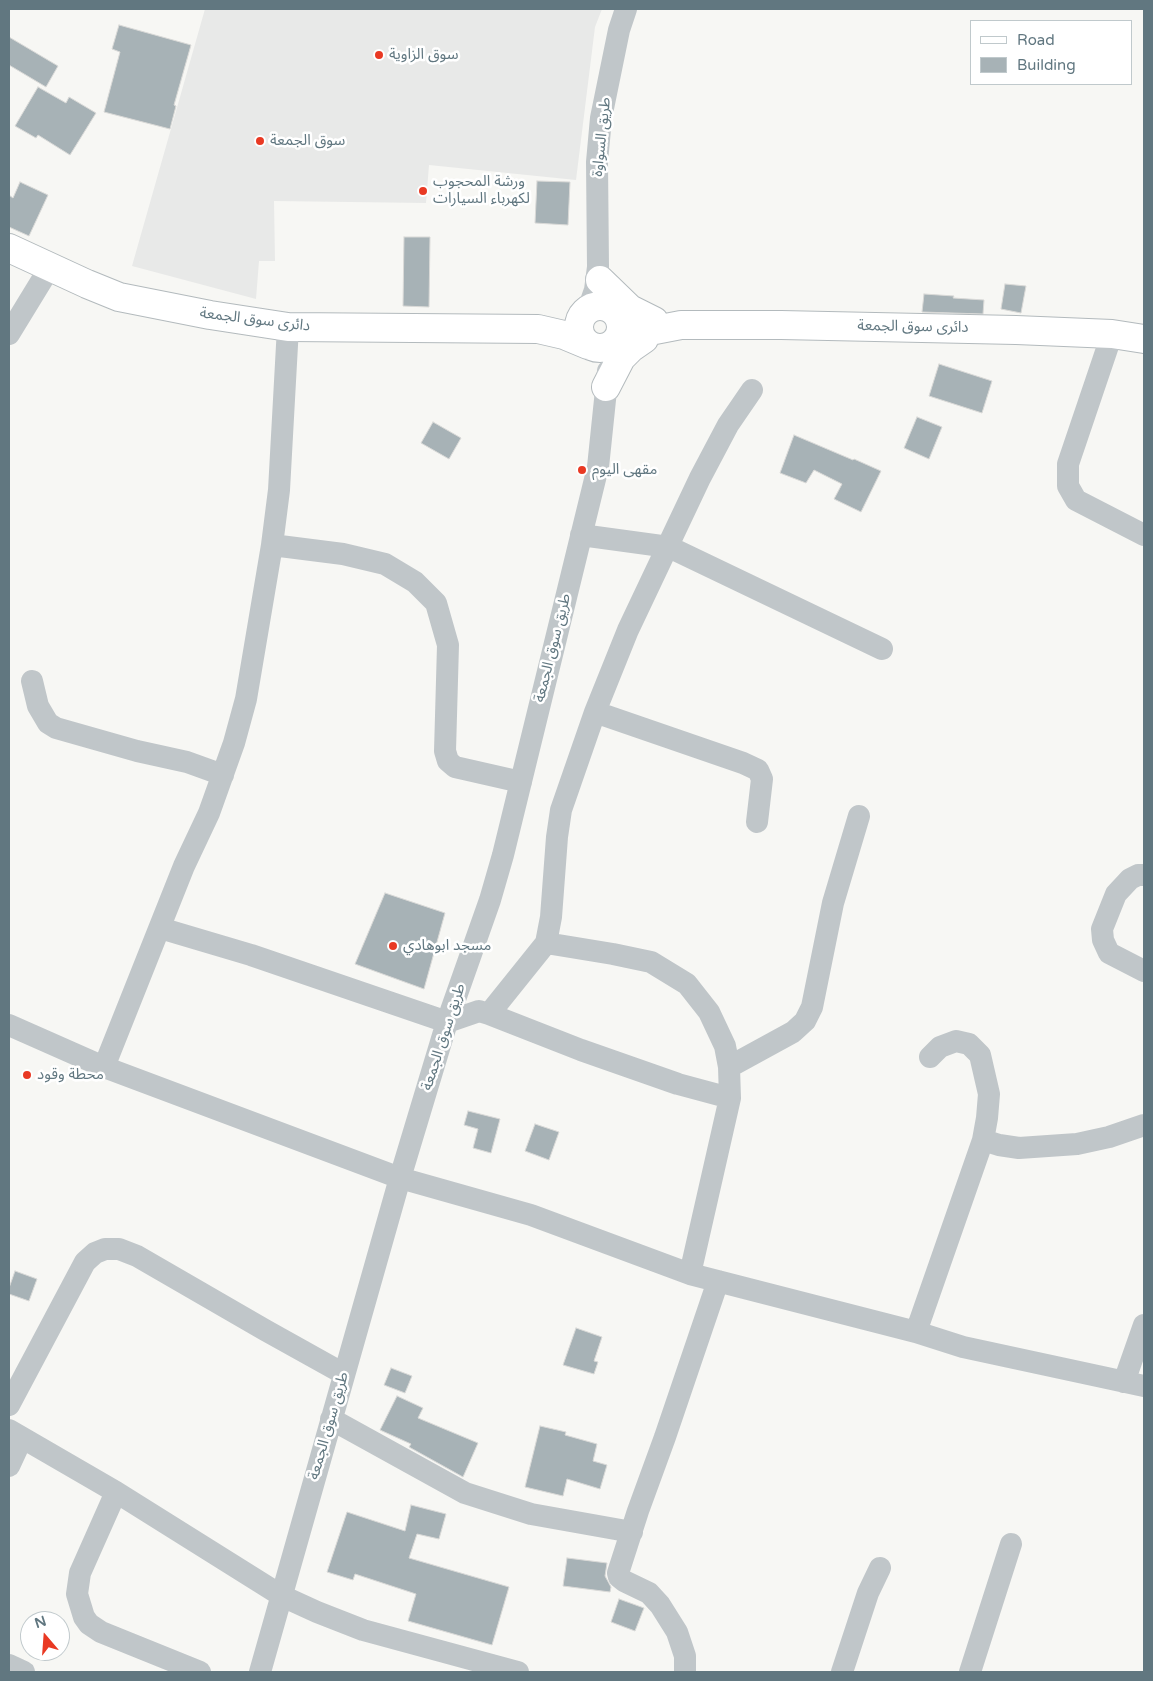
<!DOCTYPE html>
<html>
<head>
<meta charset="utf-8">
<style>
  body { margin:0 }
  #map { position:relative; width:1153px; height:1681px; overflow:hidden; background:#f7f7f4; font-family:"Varela Round",sans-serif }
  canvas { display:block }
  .frame { position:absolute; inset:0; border:10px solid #617780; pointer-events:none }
  .legend { position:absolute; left:970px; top:20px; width:162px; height:65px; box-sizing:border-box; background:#fff; border:1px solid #c0c9cc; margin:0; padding:6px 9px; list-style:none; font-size:15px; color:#617780 }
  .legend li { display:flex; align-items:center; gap:10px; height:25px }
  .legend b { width:25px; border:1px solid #c0c9cc }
  .north { position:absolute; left:20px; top:1611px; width:50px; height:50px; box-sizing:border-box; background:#fff; border:1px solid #c0c9cc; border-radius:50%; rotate:342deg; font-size:14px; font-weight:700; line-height:20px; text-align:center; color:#617780 }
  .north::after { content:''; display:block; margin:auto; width:18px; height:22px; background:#e93923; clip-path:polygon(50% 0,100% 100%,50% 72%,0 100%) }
</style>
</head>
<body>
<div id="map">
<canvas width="1153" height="1681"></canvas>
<div class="frame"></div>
<ul class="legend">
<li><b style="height:6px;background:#fff"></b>Road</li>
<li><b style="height:14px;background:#a7b2b6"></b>Building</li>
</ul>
<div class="north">N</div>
</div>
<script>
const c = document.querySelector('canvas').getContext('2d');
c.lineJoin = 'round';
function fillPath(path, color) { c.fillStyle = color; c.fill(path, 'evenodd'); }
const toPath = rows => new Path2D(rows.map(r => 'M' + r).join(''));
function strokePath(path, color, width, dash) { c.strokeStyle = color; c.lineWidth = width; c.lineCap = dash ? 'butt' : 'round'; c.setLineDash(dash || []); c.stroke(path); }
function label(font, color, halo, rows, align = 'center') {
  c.font = font + ' "Varela Round","Noto Sans Arabic",sans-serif'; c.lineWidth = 5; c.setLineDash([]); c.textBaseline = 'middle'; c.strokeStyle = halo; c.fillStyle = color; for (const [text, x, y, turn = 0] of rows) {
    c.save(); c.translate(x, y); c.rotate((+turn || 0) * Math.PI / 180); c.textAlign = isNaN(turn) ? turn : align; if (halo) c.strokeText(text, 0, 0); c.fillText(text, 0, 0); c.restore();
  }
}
const built = toPath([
  [205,9,602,9,595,27,576,180,429,165,426,203,274,201,275,261,259,261,256,299,132,266]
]);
const building = toPath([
  [119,25,191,45,174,105,176,106,170,129,104,112,120,52,112,49,119,25],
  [9,37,58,66,46,87,9,65,9,37],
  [38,87,66,103,69,97,96,113,70,155,38,135,36,138,15,126,38,87],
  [537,181,570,182,568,225,535,223,537,181],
  [20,182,48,195,29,236,9,227,9,195,13,198,20,182],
  [404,237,430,237,429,307,403,306,404,237],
  [1005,284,1026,286,1021,313,1001,309,1005,284],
  [924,294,954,296,953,298,984,300,983,314,922,312,924,294],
  [939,364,992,381,982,413,929,396,939,364],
  [917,417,942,427,929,459,904,448,917,417],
  [433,422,461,438,449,459,421,443,433,422],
  [794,435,853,460,854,459,881,471,861,512,834,499,842,484,814,470,806,483,780,473,794,435],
  [385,893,445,913,424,989,355,964,385,893],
  [468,1111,500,1119,491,1153,473,1148,478,1129,464,1125,468,1111],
  [535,1124,559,1132,549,1160,525,1151,535,1124],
  [15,1271,37,1279,29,1301,9,1294,9,1288,15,1271],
  [576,1328,602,1337,594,1361,598,1362,594,1374,563,1365,576,1328],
  [391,1368,412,1376,405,1393,384,1385,391,1368],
  [397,1396,423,1408,418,1418,478,1443,463,1477,409,1447,411,1444,380,1430,397,1396],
  [540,1426,566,1432,565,1435,597,1444,593,1461,607,1465,600,1489,567,1479,563,1496,525,1487,540,1426],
  [411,1505,446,1514,439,1539,417,1534,409,1558,509,1587,492,1645,408,1621,416,1594,355,1574,353,1580,327,1572,347,1512,405,1531,411,1505],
  [567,1558,607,1563,605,1576,611,1587,610,1592,563,1586,567,1558],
  [619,1599,644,1608,635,1631,611,1622,619,1599]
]);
const minor = toPath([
  [588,310,595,290,598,267,597,162,601,118,619,30,626,9],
  [9,334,50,267],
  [1112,334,1068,464,1068,486,1076,500,1144,535],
  [581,535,669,547,882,649],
  [272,545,343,554,385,564,415,582,436,603,448,645,445,751,448,761,455,767,521,782],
  [32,681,38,706,48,723,56,728,137,751,187,762,223,775],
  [595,712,743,763,758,770,762,779,757,822],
  [1144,875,1138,875,1130,879,1116,894,1102,929,1103,940,1109,953,1144,971],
  [160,928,251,955,447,1022,479,1011,489,1014,546,943],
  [489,1014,581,1050,678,1084,730,1098],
  [9,1025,104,1067,400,1178,531,1215,690,1274,916,1332,963,1347,1144,1386],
  [930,1057,940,1047,956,1041,969,1044,980,1055,989,1094,987,1118,983,1140],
  [104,1067,184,866,209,813,234,743,246,699,272,545,279,490,288,327],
  [729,1067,793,1032,805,1021,812,1007,833,903,859,816],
  [690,1274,730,1098,729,1067,725,1046,709,1012,687,984,651,962,613,954,546,943,551,917,557,837,561,810,595,712,628,630,700,478,728,425,752,390],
  [916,1332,983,1140,999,1145,1019,1148,1077,1144,1109,1137,1144,1125],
  [1124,1382,1144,1325],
  [9,1405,85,1262,95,1253,105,1249,119,1249,137,1256,265,1330,344,1374],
  [331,1419,465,1493,531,1514,632,1532],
  [9,1430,116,1492,282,1596,317,1612,363,1630,518,1672],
  [9,1466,22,1438],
  [116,1492,80,1573,77,1594,84,1617,89,1624,101,1632,200,1672],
  [9,1665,24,1672],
  [260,1672,400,1178,447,1022,490,900,503,855,598,467,608,371],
  [685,1672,685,1656,677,1632,660,1605,649,1593,624,1581,619,1577,618,1573,638,1511,665,1437,718,1281],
  [842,1672,868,1593,880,1568],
  [970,1672,1011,1544]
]);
const major = toPath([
  [9,248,87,284,119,297,210,315,288,327,538,329,564,335,588,345],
  [600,280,630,309,654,321],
  '579 327a21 21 0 1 1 42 0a21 21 0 1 1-42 0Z',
  [619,337,681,325,781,325,1016,330,1112,334,1144,339],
  [606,387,621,358,631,348,644,339]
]);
const markers = [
  [379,55,5,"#e93923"],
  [260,141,5,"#e93923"],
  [423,191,5,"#e93923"],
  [582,470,5,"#e93923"],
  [393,946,5,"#e93923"],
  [27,1075,5,"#e93923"]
];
const poiNames = [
  ["سوق الزاوية",389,55],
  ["سوق الجمعة",270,141],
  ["ورشة المحجوب",433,182],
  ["لكهرباء السيارات",433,199],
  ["مقهى اليوم",592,470],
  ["مسجد ابوهادي",403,946],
  ["محطة وقود",37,1075]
];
const streetNames = [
  ["طريق السواوة",602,137,-84],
  ["دائرى سوق الجمعة",255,320,7],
  ["دائرى سوق الجمعة",913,327,1],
  ["طريق سوق الجمعة",553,648,-76],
  ["طريق سوق الجمعة",444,1037,-72],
  ["طريق سوق الجمعة",329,1426,-74]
];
fillPath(built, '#e8e9e8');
fillPath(building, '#a7b2b6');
strokePath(building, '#d9d9d7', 1);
strokePath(major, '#b3babd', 30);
strokePath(minor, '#c0c6c9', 22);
strokePath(major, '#fff', 28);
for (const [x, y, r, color] of markers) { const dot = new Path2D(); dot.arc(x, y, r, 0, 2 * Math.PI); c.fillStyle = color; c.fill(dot); strokePath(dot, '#fff', 2); }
label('15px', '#617780', '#fff', poiNames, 'left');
label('15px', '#617780', '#fff', streetNames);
</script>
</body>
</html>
